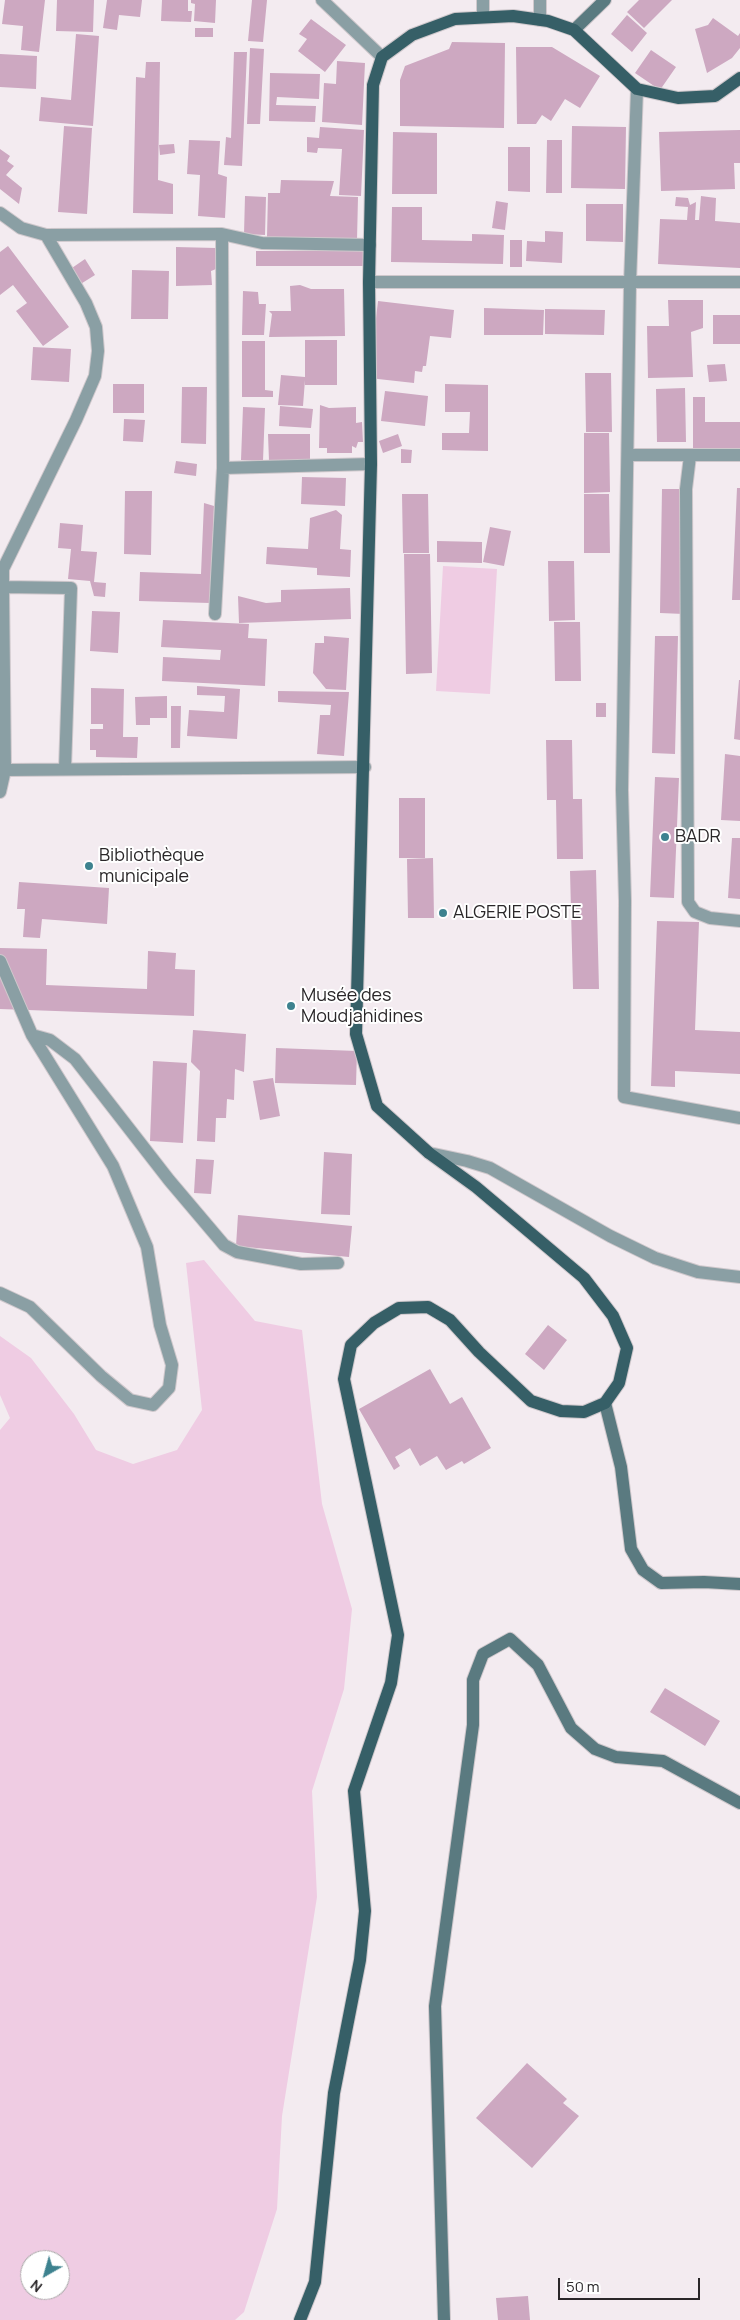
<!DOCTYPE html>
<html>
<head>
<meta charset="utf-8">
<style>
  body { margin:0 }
  #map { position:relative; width:740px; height:2320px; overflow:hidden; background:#f3ebf0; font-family:Manrope,sans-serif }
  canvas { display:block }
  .north { position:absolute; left:20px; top:2250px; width:50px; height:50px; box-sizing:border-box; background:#fff; border:1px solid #aaa9a9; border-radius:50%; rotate:218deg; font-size:14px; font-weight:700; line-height:20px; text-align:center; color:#2a2729 }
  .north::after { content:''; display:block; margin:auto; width:18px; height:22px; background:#3d828f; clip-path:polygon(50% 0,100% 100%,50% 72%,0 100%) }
  .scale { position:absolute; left:558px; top:2278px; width:142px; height:22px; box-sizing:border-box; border:2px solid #2a2729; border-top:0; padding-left:6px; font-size:15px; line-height:18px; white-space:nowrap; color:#2a2729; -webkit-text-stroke:4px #fff; paint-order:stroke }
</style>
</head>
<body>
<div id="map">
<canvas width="740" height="2320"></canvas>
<div class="north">N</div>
<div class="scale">50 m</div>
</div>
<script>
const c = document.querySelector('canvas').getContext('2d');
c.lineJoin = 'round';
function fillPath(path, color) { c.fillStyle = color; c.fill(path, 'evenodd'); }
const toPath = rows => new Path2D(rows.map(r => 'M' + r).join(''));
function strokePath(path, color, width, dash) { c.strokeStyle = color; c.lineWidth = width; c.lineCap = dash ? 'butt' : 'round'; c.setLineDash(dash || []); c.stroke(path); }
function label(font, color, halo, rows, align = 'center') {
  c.font = font + ' Manrope,sans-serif'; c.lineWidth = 4; c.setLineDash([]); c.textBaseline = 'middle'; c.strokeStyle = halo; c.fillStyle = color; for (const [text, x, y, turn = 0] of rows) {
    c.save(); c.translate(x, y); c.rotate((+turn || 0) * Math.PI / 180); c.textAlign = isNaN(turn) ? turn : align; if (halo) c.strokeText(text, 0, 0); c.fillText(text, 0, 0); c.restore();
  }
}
const green = toPath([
  [443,566,497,569,490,694,436,691],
  [204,1260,255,1321,302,1330,322,1504,352,1609,344,1689,312,1791,317,1897,282,2116,277,2209,244,2312,235,2320,0,2320,0,1430,10,1418,0,1395,0,1336,31,1358,74,1414,96,1450,133,1464,177,1450,202,1410,186,1263],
  [30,2260,60,2260,60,2290,30,2290]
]);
const building = toPath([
  [5,0,45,0,39,52,21,50,23,26,2,24],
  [57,0,94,0,93,32,56,31],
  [107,0,142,0,140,17,119,15,117,30,103,28],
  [162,0,188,0,188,11,192,11,191,22,161,21],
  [191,0,216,0,215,23,194,21,195,4,191,3],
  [252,0,267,0,263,42,248,41],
  [639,0,672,0,644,28,627,12],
  [627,15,647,33,632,52,611,34],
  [713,18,738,36,740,33,740,48,732,58,707,73,695,29,708,25],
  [311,19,346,45,325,72,298,51,307,39,299,34],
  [195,28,213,28,213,37,195,37],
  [76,34,99,36,93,126,39,121,41,97,71,100],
  [452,42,505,43,504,128,400,126,400,80,405,66,449,49],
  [516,47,552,47,600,76,580,108,565,99,551,121,542,115,536,124,517,124],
  [250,48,264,49,260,124,247,124],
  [651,50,676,67,660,90,635,73],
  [234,52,247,52,242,166,224,165,226,137,231,138],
  [0,54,37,56,36,89,0,87],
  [337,61,365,63,362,125,322,122,324,83,336,84],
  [146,62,160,62,158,180,173,184,173,214,133,213,136,77,145,78],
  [270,73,320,74,319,99,277,97,276,105,316,106,315,122,269,121],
  [64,126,92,128,87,214,58,212],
  [572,126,626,127,625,189,571,188],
  [320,127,364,130,361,196,339,195,342,149,318,148,317,153,307,152,307,137,319,138],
  [740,130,740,163,734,163,735,189,661,191,659,132],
  [393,132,437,133,437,194,392,194],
  [189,140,220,141,218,174,227,177,225,218,198,216,200,175,187,174],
  [547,140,562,140,562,193,546,193],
  [174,144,175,153,160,155,159,145],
  [508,147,530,147,530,192,508,191],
  [0,149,10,156,7,161,14,166,6,175,22,188,19,204,0,189],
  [281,180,334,181,330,196,358,197,357,240,267,237,268,193,280,193],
  [245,196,266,197,265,235,244,234],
  [701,196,716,198,715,221,740,223,740,268,658,264,660,219,687,220,688,207,675,206,676,197,688,198,690,205,696,202,695,220,699,220],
  [496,201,508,203,505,230,492,228],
  [586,204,623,204,623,242,586,241],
  [392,207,422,207,422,240,472,241,472,234,504,235,503,264,391,262],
  [545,231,563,232,562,263,526,261,527,241,545,242],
  [510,240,522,240,522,267,510,267],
  [8,246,69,327,43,346,16,311,27,303,13,285,0,295,0,252],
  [176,247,216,248,216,269,211,271,212,285,176,286],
  [256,251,364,251,364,266,256,266],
  [85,259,95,275,79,285,69,270],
  [132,270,169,271,168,319,131,319],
  [300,285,311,289,344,289,345,336,269,337,272,314,269,311,291,311,290,286],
  [243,291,258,292,259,304,266,304,264,335,242,335],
  [668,300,703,300,703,328,691,332,693,377,648,378,647,326,669,326],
  [378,301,454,310,451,338,430,336,426,366,423,366,422,372,415,371,414,383,369,378],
  [484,308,544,310,543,335,484,335],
  [545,309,605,310,604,335,545,334],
  [713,315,740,315,740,344,713,344],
  [305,340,337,340,337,385,305,385,305,380,303,406,278,405,281,375,305,377],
  [242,341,265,341,265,390,273,391,273,397,242,397],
  [33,347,71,349,69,382,31,380],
  [725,364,727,381,709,382,707,365],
  [585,373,611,373,612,432,586,432],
  [113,384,144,384,144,413,113,413],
  [445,384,488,385,488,451,442,450,442,433,469,433,470,412,445,412],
  [182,387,207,387,206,444,181,443],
  [685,388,686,442,657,442,656,389],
  [385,391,428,396,425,426,381,421],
  [693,397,705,397,705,422,740,422,740,448,693,448],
  [320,405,329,408,356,407,356,423,362,422,363,442,358,442,356,448,352,446,352,453,327,453,327,448,319,448],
  [280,406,313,409,311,428,279,426],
  [243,407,265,408,263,461,241,460],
  [124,419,145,420,143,442,123,441],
  [584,433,609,433,610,492,584,493],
  [268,434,310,434,310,460,269,461],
  [398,434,402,446,383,453,379,441],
  [401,449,412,450,411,463,401,463],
  [176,461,197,464,196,476,174,473],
  [302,477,346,478,345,506,301,504],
  [737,488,740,488,740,600,732,600],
  [662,489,686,489,684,614,660,613],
  [125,491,152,491,151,555,124,554],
  [402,494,428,494,429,553,403,553],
  [584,494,609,494,610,553,584,553],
  [204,503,214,506,210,603,139,601,140,572,201,574],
  [336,510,342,515,340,549,351,550,350,577,317,575,317,568,266,564,267,547,308,549,310,518],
  [60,523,83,525,81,551,97,552,94,582,106,583,105,597,94,596,90,581,68,579,71,549,58,548],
  [490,527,511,531,504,566,483,562],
  [437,541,482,542,482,563,437,562],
  [404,554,430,554,432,673,406,674],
  [548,561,574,561,575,620,549,621],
  [350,588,351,619,239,623,238,596,266,603,281,602,281,590],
  [92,611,120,612,118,653,90,651],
  [163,620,249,624,248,638,267,639,265,686,162,681,163,657,220,660,221,650,161,647],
  [554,622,580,622,581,681,555,681],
  [324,636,349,638,346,690,326,689,313,673,315,643,324,643],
  [655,636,678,636,675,754,652,753],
  [739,680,740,680,740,740,734,739],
  [197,686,240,689,237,739,187,736,189,710,224,712,225,696,197,695],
  [91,688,124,689,123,737,138,737,137,758,96,757,96,750,90,750,90,729,103,729,103,724,91,724],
  [278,691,349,692,344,756,317,754,320,715,330,715,331,705,278,702],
  [167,696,167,718,150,718,150,725,136,725,135,697],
  [596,703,606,703,606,717,596,717],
  [171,706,181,706,180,748,171,748],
  [546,740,572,740,573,799,582,799,583,859,557,859,556,800,547,800],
  [725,754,740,756,740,821,721,820],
  [655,777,679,778,674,898,650,897],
  [399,798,425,798,425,858,399,858],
  [732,838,740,838,740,899,728,898],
  [433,858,434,918,408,918,407,859],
  [596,870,599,989,573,989,570,871],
  [19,882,109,888,107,924,42,919,40,938,23,937,25,909,17,909],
  [657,921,699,922,695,1030,740,1032,740,1074,675,1071,675,1087,651,1086],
  [0,948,47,949,46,985,147,989,148,951,176,953,175,969,195,970,194,1016,0,1009],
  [193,1030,246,1034,244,1072,235,1069,234,1100,227,1099,226,1118,216,1118,215,1142,197,1141,200,1071,191,1062],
  [276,1048,357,1051,356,1085,275,1083],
  [153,1061,187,1063,183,1143,150,1141],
  [273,1078,280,1116,260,1120,253,1081],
  [324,1152,352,1154,350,1215,321,1214],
  [196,1159,214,1160,211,1194,194,1193],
  [238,1215,352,1226,349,1257,236,1246],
  [548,1325,567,1340,544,1370,525,1354],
  [430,1369,450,1404,462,1397,491,1448,464,1464,462,1461,446,1470,437,1456,420,1466,410,1448,395,1457,400,1466,394,1470,359,1409],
  [665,1688,720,1721,705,1746,650,1712],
  [527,2063,567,2099,563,2103,579,2116,532,2168,476,2118],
  [528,2296,530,2320,498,2320,496,2298]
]);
const street = toPath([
  [322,0,382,57],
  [483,0,483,17],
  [540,0,540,20],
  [637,89,630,283,622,790,625,901,624,1097,740,1118],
  [0,213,21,228,46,235,222,234,262,243,370,245],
  [46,235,86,303,96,327,98,351,95,376,76,420,3,569,3,587,71,588,65,769],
  [369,282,740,282],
  [628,455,740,455],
  [690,456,686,489,688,902,695,912,710,918,740,921],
  [223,468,371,464],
  [0,586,3,587,5,770,0,792],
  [215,614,223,468,222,234],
  [5,770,365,767],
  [0,961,32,1035,113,1166,147,1247,160,1325,172,1365,169,1388,153,1405,130,1400,101,1376,30,1307,0,1293],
  [32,1035,50,1040,75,1059,169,1180,224,1245,237,1252,301,1264,338,1263],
  [429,1153,467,1161,490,1168,610,1236,655,1258,698,1272,740,1277]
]);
const secondary = toPath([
  [574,30,605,0],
  [605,1403,621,1467,631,1549,643,1570,661,1583,704,1582,740,1584],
  [444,2320,435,2006,473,1725,473,1680,483,1654,510,1639,538,1665,571,1728,595,1749,616,1757,663,1761,740,1803]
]);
const primary = toPath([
  [300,2320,315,2282,334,2093,360,1960,365,1911,354,1791,391,1683,398,1635,344,1379,351,1345,374,1323,399,1308,428,1307,450,1320,479,1352,531,1401,561,1411,584,1412,605,1403,619,1383,627,1348,613,1316,584,1278,476,1187,429,1153,377,1106,356,1034,371,464,369,282,373,85,382,57,412,35,455,19,513,16,548,21,574,30,637,89,678,98,715,96,740,78]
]);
const markers = [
  [665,837,5,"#3d828f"],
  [89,866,5,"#3d828f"],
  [443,913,5,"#3d828f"],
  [291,1006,5,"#3d828f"]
];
const poiNames = [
  ["BADR",675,837],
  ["Bibliothèque",99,856],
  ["municipale",99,877],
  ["ALGERIE POSTE",453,913],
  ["Musée des",301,996],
  ["Moudjahidines",301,1017]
];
fillPath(green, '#efcce3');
fillPath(building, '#cda8c1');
strokePath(street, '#cfc8cc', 14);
strokePath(secondary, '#cfc8cc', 14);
strokePath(primary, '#cfc8cc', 14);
strokePath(street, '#8a9fa4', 12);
strokePath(secondary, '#5a7a80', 12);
strokePath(primary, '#365f67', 12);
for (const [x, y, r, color] of markers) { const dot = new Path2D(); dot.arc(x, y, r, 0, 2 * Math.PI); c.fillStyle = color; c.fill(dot); strokePath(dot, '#fff', 2); }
label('18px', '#2a2729', '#fff', poiNames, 'left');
</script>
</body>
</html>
